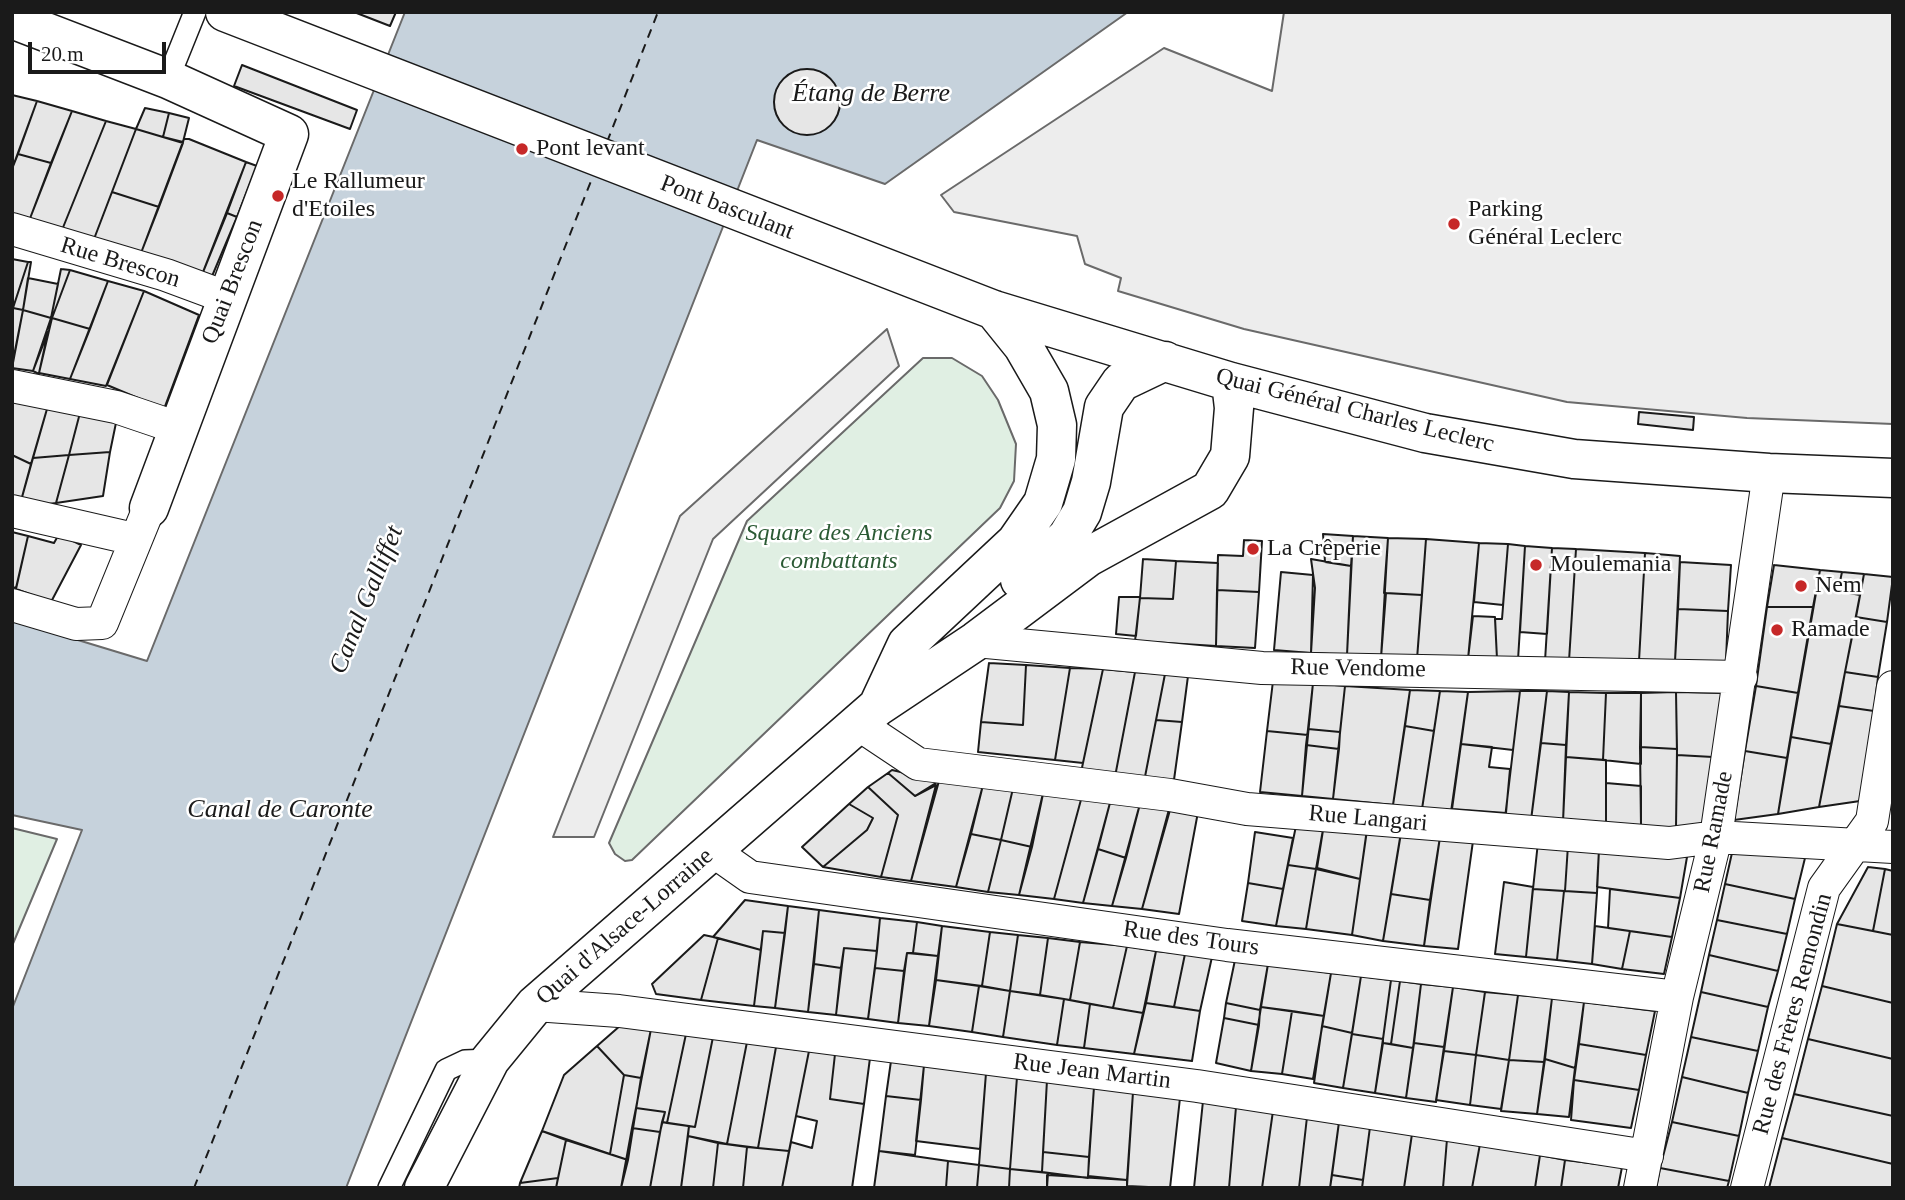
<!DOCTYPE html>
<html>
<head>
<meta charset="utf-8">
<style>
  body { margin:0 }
  #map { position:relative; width:1905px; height:1200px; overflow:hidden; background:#fff; font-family:"Times New Roman",serif }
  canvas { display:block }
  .frame { position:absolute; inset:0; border:14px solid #1a1a1a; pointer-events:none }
  .scale { position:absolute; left:28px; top:42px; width:138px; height:32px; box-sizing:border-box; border:4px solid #1a1a1a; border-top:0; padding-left:9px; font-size:21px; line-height:24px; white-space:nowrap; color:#1a1a1a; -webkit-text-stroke:5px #fff; paint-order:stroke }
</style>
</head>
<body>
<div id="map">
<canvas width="1905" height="1200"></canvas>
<div class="frame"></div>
<div class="scale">20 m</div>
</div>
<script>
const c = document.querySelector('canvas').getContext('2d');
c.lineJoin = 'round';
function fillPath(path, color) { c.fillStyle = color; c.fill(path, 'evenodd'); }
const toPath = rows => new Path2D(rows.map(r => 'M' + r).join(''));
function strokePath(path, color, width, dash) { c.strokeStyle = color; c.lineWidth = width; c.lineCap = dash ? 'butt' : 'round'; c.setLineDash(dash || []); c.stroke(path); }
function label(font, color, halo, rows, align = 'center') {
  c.font = font + ' "Times New Roman",serif'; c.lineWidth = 5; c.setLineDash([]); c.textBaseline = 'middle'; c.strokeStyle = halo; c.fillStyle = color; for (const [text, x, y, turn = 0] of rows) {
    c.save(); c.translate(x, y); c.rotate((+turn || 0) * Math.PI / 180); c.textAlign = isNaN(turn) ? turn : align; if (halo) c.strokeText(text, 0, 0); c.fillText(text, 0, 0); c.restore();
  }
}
const green = toPath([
  [923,358,952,358,982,376,998,400,1016,444,1014,481,1000,508,632,860,625,861,615,854,609,843,747,521,923,358],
  [12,828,57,839,12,946,12,828]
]);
const parking = toPath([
  [1284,12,1893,12,1893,424,1747,418,1567,402,1244,329,1118,291,1121,278,1085,264,1077,236,954,212,941,195,1164,48,1272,91,1284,12],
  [887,329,899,366,713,539,594,837,553,837,680,516,887,329]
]);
const water = toPath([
  [405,12,1128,12,885,184,757,140,346,1188,12,1188,12,1009,82,830,12,815,12,620,147,661,405,12]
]);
const ferry = toPath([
  [607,142,658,12],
  [194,1188,593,176]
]);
const building = toPath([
  [354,12,396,12,390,26,354,12],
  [242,65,357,110,350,129,234,86,242,65],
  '774 102a33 33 0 1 1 66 0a33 33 0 1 1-66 0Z',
  [12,95,37,101,12,169,12,95],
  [37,101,72,111,51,163,18,154,37,101],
  [145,108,169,113,163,137,136,129,145,108],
  [72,111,106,121,62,230,29,221,72,111],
  [169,113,189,118,183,142,163,137,169,113],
  [106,121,136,129,94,239,62,230,106,121],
  [136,129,183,143,159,207,112,192,136,129],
  [184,139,189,139,246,162,201,277,141,253,184,139],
  [18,154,51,163,29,221,12,216,12,169,18,154],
  [246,162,257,166,237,217,227,213,246,162],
  [112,192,159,207,141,253,94,239,112,192],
  [227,213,237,217,210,281,201,277,227,213],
  [12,259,28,262,13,308,12,307,12,259],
  [28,262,31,262,23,310,13,308,28,262],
  [61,269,70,270,52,318,51,318,61,269],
  [70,270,108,281,90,329,52,318,70,270],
  [28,278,58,284,51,318,23,310,28,278],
  [108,281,144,291,106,386,70,379,108,281],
  [144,291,199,315,164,409,107,385,144,291],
  [13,308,23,310,12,366,12,311,13,308],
  [23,310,51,318,33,371,12,368,23,310],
  [52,318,90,329,70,379,39,373,52,318],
  [48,332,39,373,39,374,33,371,48,332],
  [12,394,49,402,31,464,12,455,12,394],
  [49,402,81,409,69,455,33,458,49,402],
  [81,409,117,418,110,452,69,455,81,409],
  [1639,412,1694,417,1693,430,1638,424,1639,412],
  [110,452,103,496,56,503,69,455,110,452],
  [12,455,31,464,19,508,12,506,12,455],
  [69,455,56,503,19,508,33,458,69,455],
  [12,532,28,536,16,588,12,587,12,532],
  [59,534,81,545,51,602,16,589,28,536,54,543,59,534],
  [1323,534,1353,536,1351,566,1325,562,1323,534],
  [1353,536,1388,538,1381,658,1347,655,1353,536],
  [1388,538,1426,539,1422,595,1384,593,1388,538],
  [1426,539,1479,543,1468,659,1417,659,1426,539],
  [1244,540,1262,541,1259,592,1217,590,1218,555,1243,556,1244,540],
  [1479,543,1508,544,1503,605,1474,602,1479,543],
  [1508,544,1525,546,1518,660,1497,659,1495,619,1502,619,1508,544],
  [1525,546,1552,548,1547,634,1520,632,1525,546],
  [1552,548,1576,549,1569,661,1545,661,1552,548],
  [1576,549,1645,553,1639,661,1569,661,1576,549],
  [1645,553,1680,556,1675,661,1639,661,1645,553],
  [1143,559,1176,561,1173,599,1140,598,1143,559],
  [1311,559,1351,566,1347,655,1311,653,1315,588,1311,559],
  [1176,561,1218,563,1216,646,1135,641,1140,598,1173,599,1176,561],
  [1680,562,1731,565,1728,611,1678,609,1680,562],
  [1774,565,1820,570,1813,607,1767,607,1774,565],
  [1820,570,1842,572,1838,591,1860,595,1831,744,1791,737,1820,570],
  [1281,572,1313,575,1311,653,1274,650,1281,572],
  [1842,572,1864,574,1860,595,1838,591,1842,572],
  [1864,574,1893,577,1887,622,1856,617,1864,574],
  [1217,590,1259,592,1255,648,1216,646,1217,590],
  [1386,593,1422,595,1417,659,1381,658,1386,593],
  [1119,597,1140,597,1136,636,1116,634,1119,597],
  [1767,607,1813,607,1798,693,1756,686,1767,607],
  [1678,609,1728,611,1726,661,1675,661,1678,609],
  [1473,616,1495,617,1497,659,1468,659,1473,616],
  [1856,617,1887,622,1878,677,1845,672,1856,617],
  [989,663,1026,665,1023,725,981,722,989,663],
  [1026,665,1070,668,1055,760,978,752,981,722,1023,725,1026,665],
  [1070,668,1103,669,1083,763,1055,760,1070,668],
  [1103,669,1135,672,1114,782,1080,777,1103,669],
  [1135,672,1165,674,1143,787,1114,782,1135,672],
  [1845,672,1878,677,1874,711,1839,706,1845,672],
  [1165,674,1188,676,1182,722,1156,720,1165,674],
  [1273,681,1313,683,1308,735,1267,731,1273,681],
  [1313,683,1345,686,1340,732,1308,729,1313,683],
  [1345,686,1410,690,1393,805,1333,799,1345,686],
  [1756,686,1798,693,1787,758,1745,751,1756,686],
  [1410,690,1440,691,1434,731,1405,726,1410,690],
  [1440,691,1468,692,1451,812,1422,809,1440,691],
  [1520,691,1547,691,1531,820,1505,818,1520,691],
  [1520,691,1513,750,1461,744,1468,692,1520,691],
  [1547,691,1569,692,1566,745,1541,743,1547,691],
  [1569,692,1606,693,1603,760,1566,757,1569,692],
  [1676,692,1677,749,1640,747,1641,693,1676,692],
  [1676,692,1723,693,1713,757,1677,755,1676,692],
  [1606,693,1641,693,1641,764,1603,760,1606,693],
  [1839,706,1874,711,1860,801,1819,807,1839,706],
  [1156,720,1182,722,1173,787,1143,787,1156,720],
  [1405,726,1434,731,1422,809,1393,805,1405,726],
  [1308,729,1340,732,1339,749,1306,745,1308,729],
  [1267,731,1308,735,1302,796,1260,792,1267,731],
  [1791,737,1831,744,1819,807,1778,814,1791,737],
  [1541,743,1566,745,1563,822,1531,820,1541,743],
  [1461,744,1492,747,1489,767,1510,769,1506,813,1452,809,1461,744],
  [1306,745,1339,749,1333,799,1302,796,1306,745],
  [1640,747,1677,749,1676,827,1641,827,1640,747],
  [1745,751,1787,758,1778,814,1734,820,1745,751],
  [1677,755,1713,757,1702,828,1676,827,1677,755],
  [1566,757,1606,760,1606,824,1563,822,1566,757],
  [892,770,939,781,915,796,888,773,892,770],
  [888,773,915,796,936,785,911,881,881,877,898,815,868,787,888,773],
  [939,781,983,785,956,887,911,881,939,781],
  [1606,783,1641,786,1641,827,1606,824,1606,783],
  [1014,784,1044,789,1032,847,1001,840,1014,784],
  [1014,784,1001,840,971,834,983,785,1014,784],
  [868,787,898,815,881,877,823,867,867,830,873,818,849,804,868,787],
  [1044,789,1082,796,1054,899,1019,895,1044,789],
  [1082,796,1111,799,1083,903,1054,899,1082,796],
  [1111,799,1141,800,1126,858,1098,849,1111,799],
  [1141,800,1171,802,1142,909,1112,906,1141,800],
  [849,804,873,818,867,830,823,867,802,847,849,804],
  [1170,810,1198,812,1179,914,1142,909,1170,810],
  [1297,821,1324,824,1316,869,1288,865,1297,821],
  [1368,823,1402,826,1383,941,1352,935,1368,823],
  [1324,824,1367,829,1360,879,1317,868,1324,824],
  [1255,832,1293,838,1283,889,1248,883,1255,832],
  [1401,833,1440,837,1430,900,1391,894,1401,833],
  [971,834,1001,840,988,892,956,887,971,834],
  [1440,837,1473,841,1458,949,1424,946,1440,837],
  [1001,840,1032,847,1019,895,988,892,1001,840],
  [1538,842,1568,845,1565,891,1533,889,1538,842],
  [1734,844,1805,858,1795,899,1725,884,1734,844],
  [1568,845,1599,849,1597,893,1565,891,1568,845],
  [1098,849,1126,858,1112,906,1083,903,1098,849],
  [1599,849,1687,857,1680,898,1597,887,1599,849],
  [1288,865,1316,869,1306,929,1276,926,1288,865],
  [1868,867,1885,869,1873,931,1837,924,1868,867],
  [1316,869,1360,879,1352,935,1306,929,1316,869],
  [1885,869,1893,871,1893,935,1873,931,1885,869],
  [1504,882,1533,887,1526,957,1495,954,1504,882],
  [1248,883,1283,889,1276,926,1242,921,1248,883],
  [1725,884,1795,899,1787,934,1717,920,1725,884],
  [1533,889,1564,891,1557,960,1526,957,1533,889],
  [1610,889,1680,898,1672,937,1608,928,1610,889],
  [1564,891,1597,893,1592,964,1557,960,1564,891],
  [1391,894,1430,900,1424,946,1383,941,1391,894],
  [745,900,788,906,785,933,763,931,761,950,713,937,745,900],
  [788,906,819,910,808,1012,775,1008,788,906],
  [819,910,880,918,877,951,844,948,841,968,814,964,819,910],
  [880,918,917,922,913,953,907,953,904,971,875,968,880,918],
  [1717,920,1787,934,1778,971,1709,955,1717,920],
  [917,922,942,926,938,956,913,953,917,922],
  [1837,924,1893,935,1893,1003,1822,986,1837,924],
  [942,926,990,932,982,986,936,980,942,926],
  [1595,926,1630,931,1622,969,1592,964,1595,926],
  [763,931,785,933,775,1008,754,1006,763,931],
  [1630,931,1672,937,1664,974,1622,969,1630,931],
  [990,932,1018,935,1010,991,982,986,990,932],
  [704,935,718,938,701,1000,656,994,652,984,704,935],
  [1018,935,1048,938,1040,995,1010,991,1018,935],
  [718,938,761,950,754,1006,701,1000,718,938],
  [1048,938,1080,942,1070,1000,1040,995,1048,938],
  [1080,942,1127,946,1113,1008,1070,1000,1080,942],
  [1127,946,1156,951,1143,1013,1113,1008,1127,946],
  [844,948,877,951,868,1019,836,1015,844,948],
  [1156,951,1185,954,1174,1007,1146,1003,1156,951],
  [907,953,938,956,929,1026,898,1023,907,953],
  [1185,954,1212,957,1200,1011,1174,1007,1185,954],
  [1709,955,1778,971,1768,1007,1701,992,1709,955],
  [1235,960,1268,964,1260,1010,1226,1003,1235,960],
  [814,964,841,968,836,1015,808,1012,814,964],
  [1268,964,1331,973,1324,1016,1261,1007,1268,964],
  [875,968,904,971,898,1023,868,1019,875,968],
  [1331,973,1361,976,1352,1033,1322,1026,1331,973],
  [1361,976,1391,980,1383,1039,1352,1034,1361,976],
  [936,980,979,986,972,1032,929,1026,936,980],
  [1391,980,1400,981,1391,1044,1383,1043,1383,1039,1391,980],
  [1400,981,1421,984,1413,1048,1391,1044,1400,981],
  [1421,984,1453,987,1444,1047,1414,1043,1421,984],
  [979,986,1010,991,1003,1037,972,1032,979,986],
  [1822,986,1893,1003,1893,1059,1808,1039,1822,986],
  [1453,987,1485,992,1476,1055,1444,1051,1453,987],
  [1010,991,1064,999,1057,1045,1003,1037,1010,991],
  [1485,992,1518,995,1509,1060,1476,1055,1485,992],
  [1701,992,1768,1007,1758,1051,1691,1037,1701,992],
  [1518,995,1552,998,1544,1062,1509,1060,1518,995],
  [1552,998,1584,1002,1575,1068,1545,1059,1552,998],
  [1064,999,1090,1004,1084,1048,1057,1045,1064,999],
  [1584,1002,1655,1011,1646,1055,1579,1044,1584,1002],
  [1146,1003,1200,1011,1192,1061,1134,1054,1146,1003],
  [1226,1003,1260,1010,1259,1025,1224,1018,1226,1003],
  [1090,1004,1143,1013,1134,1054,1084,1048,1090,1004],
  [1261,1007,1292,1011,1282,1074,1251,1071,1261,1007],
  [1292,1011,1324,1016,1313,1079,1282,1074,1292,1011],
  [1224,1018,1259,1025,1251,1071,1216,1063,1224,1018],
  [621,1025,651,1029,641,1078,624,1075,597,1046,621,1025],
  [1322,1026,1352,1033,1343,1088,1314,1083,1322,1026],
  [651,1029,686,1034,667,1123,662,1122,665,1112,636,1108,651,1029],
  [686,1034,713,1037,695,1127,667,1123,686,1034],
  [1352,1034,1383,1039,1375,1093,1343,1088,1352,1034],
  [713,1037,747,1042,727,1144,688,1136,689,1126,695,1127,713,1037],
  [1691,1037,1758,1051,1748,1093,1682,1077,1691,1037],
  [1808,1039,1893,1059,1893,1116,1794,1094,1808,1039],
  [747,1042,776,1047,758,1148,727,1144,747,1042],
  [1383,1043,1413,1048,1406,1098,1375,1093,1383,1043],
  [1414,1043,1444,1047,1436,1102,1406,1098,1414,1043],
  [1579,1044,1646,1055,1639,1090,1574,1080,1579,1044],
  [597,1046,624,1075,610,1154,542,1131,564,1075,597,1046],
  [776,1047,809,1051,789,1151,758,1148,776,1047],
  [809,1051,835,1054,830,1099,864,1104,852,1188,782,1188,791,1142,812,1148,817,1121,796,1116,809,1051],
  [1444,1051,1476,1055,1470,1105,1436,1100,1444,1051],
  [835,1054,870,1058,864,1104,830,1099,835,1054],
  [1476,1055,1509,1060,1501,1109,1470,1105,1476,1055],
  [1545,1059,1575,1068,1569,1117,1537,1114,1545,1059],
  [1509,1060,1544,1062,1537,1114,1501,1111,1509,1060],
  [891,1061,924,1065,921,1100,886,1096,891,1061],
  [924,1065,986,1073,980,1149,916,1141,924,1065],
  [986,1073,1017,1077,1010,1169,979,1165,986,1073],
  [624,1075,641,1078,628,1160,610,1154,624,1075],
  [1017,1077,1047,1080,1042,1172,1010,1169,1017,1077],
  [1682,1077,1748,1093,1739,1136,1672,1122,1682,1077],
  [1047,1080,1094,1087,1089,1157,1043,1152,1047,1080],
  [1574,1080,1639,1090,1631,1128,1571,1120,1574,1080],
  [1094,1087,1133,1092,1127,1180,1088,1176,1094,1087],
  [1133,1092,1180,1098,1170,1188,1127,1186,1133,1092],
  [1794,1094,1893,1116,1893,1164,1782,1138,1794,1094],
  [886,1096,921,1100,915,1155,879,1151,886,1096],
  [1203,1101,1236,1107,1229,1188,1194,1188,1203,1101],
  [1236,1107,1273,1111,1262,1188,1229,1188,1236,1107],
  [636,1108,665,1112,660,1132,632,1128,636,1108],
  [1273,1111,1307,1117,1299,1188,1262,1188,1273,1111],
  [1307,1117,1339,1122,1330,1188,1299,1188,1307,1117],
  [662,1122,689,1126,681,1188,650,1188,662,1122],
  [1339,1122,1370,1127,1363,1180,1332,1175,1339,1122],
  [1672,1122,1739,1136,1729,1181,1660,1168,1672,1122],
  [1370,1127,1412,1134,1404,1188,1362,1188,1370,1127],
  [632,1128,660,1132,650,1188,621,1188,632,1128],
  [542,1131,566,1140,558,1178,520,1183,542,1131],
  [1412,1134,1447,1139,1443,1188,1404,1188,1412,1134],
  [688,1136,718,1143,713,1188,681,1188,688,1136],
  [1782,1138,1893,1164,1893,1188,1769,1188,1782,1138],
  [1447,1139,1480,1144,1472,1188,1443,1188,1447,1139],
  [566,1140,628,1160,621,1188,556,1188,566,1140],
  [718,1143,747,1147,743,1188,713,1188,718,1143],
  [1480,1144,1540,1155,1535,1188,1472,1188,1480,1144],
  [747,1147,789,1151,782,1188,743,1188,747,1147],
  [879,1151,948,1161,946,1188,874,1188,879,1151],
  [1043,1152,1089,1157,1088,1178,1042,1172,1043,1152],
  [1540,1155,1565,1160,1561,1188,1535,1188,1540,1155],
  [1565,1160,1622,1167,1618,1188,1561,1188,1565,1160],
  [948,1161,979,1165,977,1188,946,1188,948,1161],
  [979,1165,1010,1169,1009,1188,977,1188,979,1165],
  [1660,1168,1729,1181,1727,1188,1656,1188,1660,1168],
  [1010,1169,1048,1173,1047,1188,1009,1188,1010,1169],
  [1047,1175,1127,1180,1127,1188,1047,1188,1047,1175],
  [1332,1175,1363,1180,1362,1188,1330,1188,1332,1175],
  [558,1178,556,1188,519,1188,520,1183,558,1178]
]);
const service = toPath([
  [168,79,195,12],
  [389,1188,446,1070,465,1061,490,1060]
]);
const pedestrian = toPath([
  [12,229,166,275,228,298],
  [12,386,116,407,178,428],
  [12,511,134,539],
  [12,605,76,624,102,623,149,508],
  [976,641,1262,668,1741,677],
  [858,724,918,764,1170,795,1247,809,1669,843,1716,837,1893,847],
  [713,851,750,877,1227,945,1677,997],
  [535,1005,619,1011,1197,1086,1647,1156],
  [1640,1188,1677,997,1716,837,1769,473],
  [1747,1188,1824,888,1872,821,1893,687]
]);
const minor = toPath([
  [12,19,168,79,289,134,149,508]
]);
const secondary = toPath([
  [225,12,994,310,1231,382,1425,433,1574,459,1769,473,1893,478],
  [1020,580,1067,537,1082,512,1091,482,1104,407,1121,382,1165,361],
  [878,706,907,644,1016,542,1043,503,1056,459,1057,425,1049,391,1023,346,994,310],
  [424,1188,490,1060,535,1005,877,707,976,641,1088,557,1210,490,1230,456,1234,408,1231,382]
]);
const markers = [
  [522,149,7,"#c62828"],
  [278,196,7,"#c62828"],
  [1454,224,7,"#c62828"],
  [1253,549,7,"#c62828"],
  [1536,565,7,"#c62828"],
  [1801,586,7,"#c62828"],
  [1777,630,7,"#c62828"]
];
const poiNames = [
  ["Pont levant",536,149],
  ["Le Rallumeur",292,182],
  ["d'Etoiles",292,210],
  ["Parking",1468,210],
  ["Général Leclerc",1468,238],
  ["La Crêperie",1267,549],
  ["Moulemania",1550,565],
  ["Nem",1815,586],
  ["Ramade",1791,630]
];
const streetNames = [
  ["Pont basculant",727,208,21],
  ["Rue Brescon",120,263,17],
  ["Quai Brescon",233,282,-69],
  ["Quai Général Charles Leclerc",1355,411,14],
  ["Rue Vendome",1358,669,1],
  ["Rue Langari",1368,819,5],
  ["Rue Ramade",1714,832,-79],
  ["Quai d'Alsace-Lorraine",625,927,-41],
  ["Rue des Tours",1191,939,8],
  ["Rue des Frères Remondin",1793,1014,-75],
  ["Rue Jean Martin",1092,1072,7]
];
const parkNames = [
  ["Square des Anciens",839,534],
  ["combattants",839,562]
];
const waterNames = [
  ["Étang de Berre",871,94],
  ["Canal Galliffet",367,600,-68],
  ["Canal de Caronte",280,810]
];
fillPath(green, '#e0efe3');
strokePath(green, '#6a6a6a', 2);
fillPath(parking, '#ededed');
strokePath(parking, '#6a6a6a', 2);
fillPath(water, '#c6d2dc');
strokePath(water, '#6a6a6a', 2);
strokePath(ferry, '#1a1a1a', 2, [9, 7]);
fillPath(building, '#e6e6e6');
strokePath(building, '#1a1a1a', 2);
strokePath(service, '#1a1a1a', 24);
strokePath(pedestrian, '#1a1a1a', 34);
strokePath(minor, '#1a1a1a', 41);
strokePath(secondary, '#1a1a1a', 41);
strokePath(service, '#fff', 21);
strokePath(pedestrian, '#fff', 32);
strokePath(minor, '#fff', 38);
strokePath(secondary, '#fff', 38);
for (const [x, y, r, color] of markers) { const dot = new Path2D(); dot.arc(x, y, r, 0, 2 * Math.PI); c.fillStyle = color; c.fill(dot); strokePath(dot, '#fff', 2.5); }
label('24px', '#1a1a1a', '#fff', poiNames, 'left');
label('24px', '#1a1a1a', '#fff', streetNames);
label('italic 24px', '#2b5a34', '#fff', parkNames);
label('italic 26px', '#1a1a1a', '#fff', waterNames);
</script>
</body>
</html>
